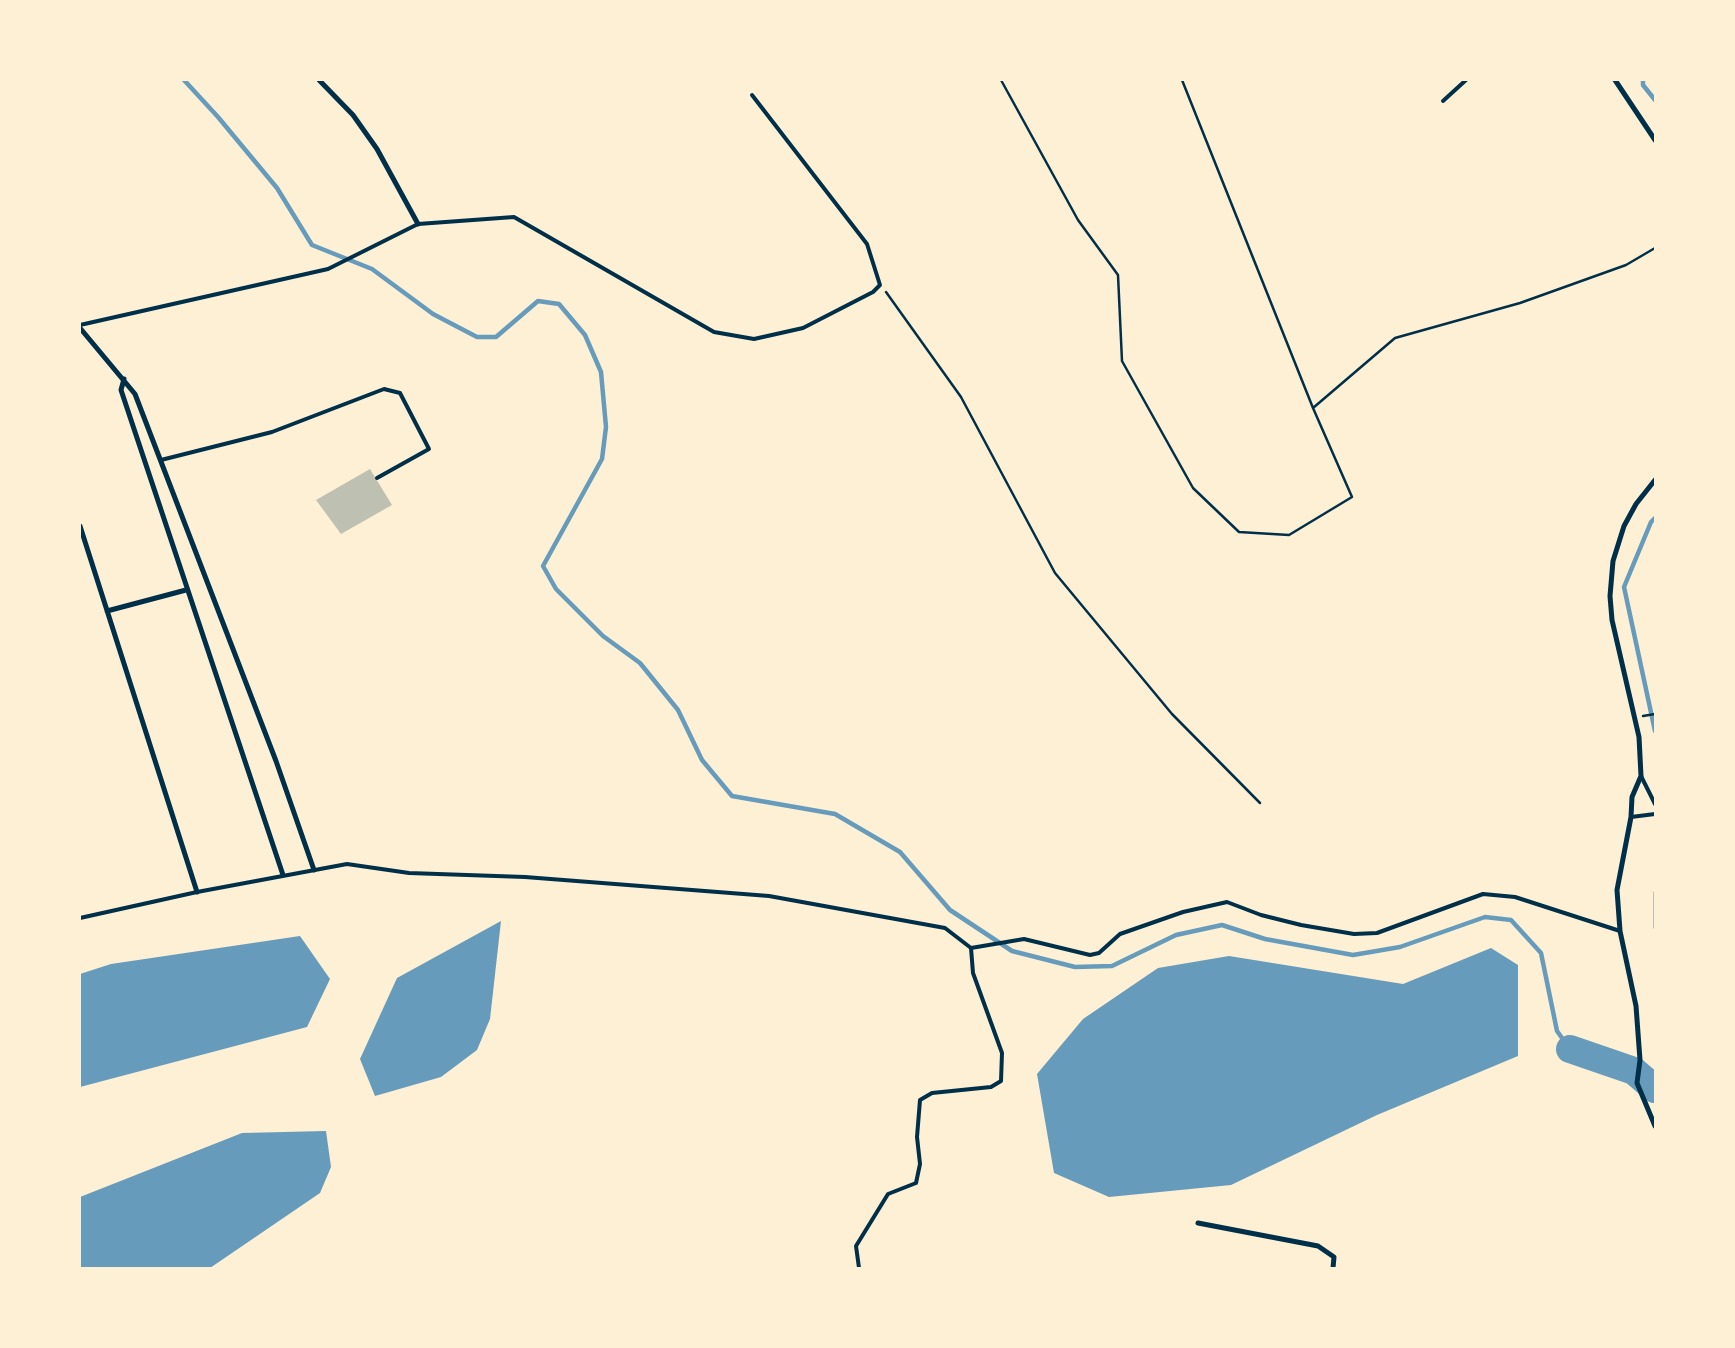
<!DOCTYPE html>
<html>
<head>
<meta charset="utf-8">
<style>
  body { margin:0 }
  #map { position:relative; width:1735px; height:1348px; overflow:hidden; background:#fdf0d5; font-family:Raleway,sans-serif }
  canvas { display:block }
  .frame { position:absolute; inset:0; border:81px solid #fdf0d5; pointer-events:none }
</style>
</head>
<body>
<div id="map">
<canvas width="1735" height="1348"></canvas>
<div class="frame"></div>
</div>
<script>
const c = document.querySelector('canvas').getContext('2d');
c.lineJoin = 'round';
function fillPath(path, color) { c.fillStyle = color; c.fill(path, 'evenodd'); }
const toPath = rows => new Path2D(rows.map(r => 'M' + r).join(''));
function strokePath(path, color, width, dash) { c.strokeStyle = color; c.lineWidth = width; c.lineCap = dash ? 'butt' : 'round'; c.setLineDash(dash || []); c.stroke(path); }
const water = toPath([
  [501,921,490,1019,477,1050,441,1077,375,1096,360,1059,397,978],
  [300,936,330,979,307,1027,80,1087,80,974,111,964],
  [1491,948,1518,965,1518,1056,1377,1115,1231,1185,1109,1197,1054,1173,1037,1074,1083,1019,1158,968,1229,956,1403,984],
  [326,1131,331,1167,320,1193,210,1268,80,1268,80,1197,242,1133]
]);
const stream = toPath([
  [184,80,218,117,277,188,312,245,372,269,433,314,477,337,496,337,538,301,559,304,585,335,601,372,606,427,602,459,543,566,556,589,603,636,640,663,678,710,702,760,732,796,835,814,900,852,950,910,1012,951,1075,967,1112,966,1176,935,1222,925,1265,939,1353,955,1400,947,1485,917,1511,920,1541,953,1557,1031,1570,1049],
  [1643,80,1643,85,1655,100],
  [1655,518,1651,522,1624,587,1655,731]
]);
const river = toPath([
  [1570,1049,1634,1071,1655,1089]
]);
const building = toPath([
  [370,469,392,505,341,534,316,500]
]);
const path = toPath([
  [1001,80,1078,220,1118,275,1122,361,1193,488,1239,532,1289,535,1352,497,1313,408,1182,80],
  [886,292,961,397,1055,573,1172,714,1260,803],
  [1313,408,1395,338,1520,303,1626,265,1655,248],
  [1643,716,1655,714],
  [1655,892,1655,928]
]);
const service = toPath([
  [1443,101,1466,80],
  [80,325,328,269,418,224,514,217,714,332,754,339,803,328,873,292,880,285,867,244,752,95],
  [161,460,272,432,384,389,400,393,429,449,377,478],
  [1641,776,1655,804],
  [1631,817,1655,814],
  [80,918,197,892,347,864,409,873,525,877,769,896,945,928,971,948,1024,939,1090,955,1099,953,1120,934,1183,912,1227,902,1261,915,1301,925,1354,934,1377,933,1483,894,1515,897,1620,931],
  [859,1268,856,1246,888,1194,916,1183,920,1164,917,1137,920,1100,932,1093,991,1087,1001,1081,1002,1053,973,973,971,948]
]);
const minor = toPath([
  [319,80,353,115,377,149,418,224],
  [1615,80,1655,140],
  [80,328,135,394,276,761,314,870],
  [124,379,121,390,283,875],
  [1655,480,1636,504,1624,526,1613,561,1610,596,1612,620,1639,737,1641,776,1632,797,1631,817,1617,890,1620,931,1636,1006,1640,1060,1637,1083,1655,1126],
  [80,526,197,892],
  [107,611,186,590],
  [1198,1223,1318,1246,1334,1257,1333,1268]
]);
fillPath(water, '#669bbc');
strokePath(stream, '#669bbc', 4.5);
strokePath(river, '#669bbc', 28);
fillPath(building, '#bec0b2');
strokePath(path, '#003049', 2.5);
strokePath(service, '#003049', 4);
strokePath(minor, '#003049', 5);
</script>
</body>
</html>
